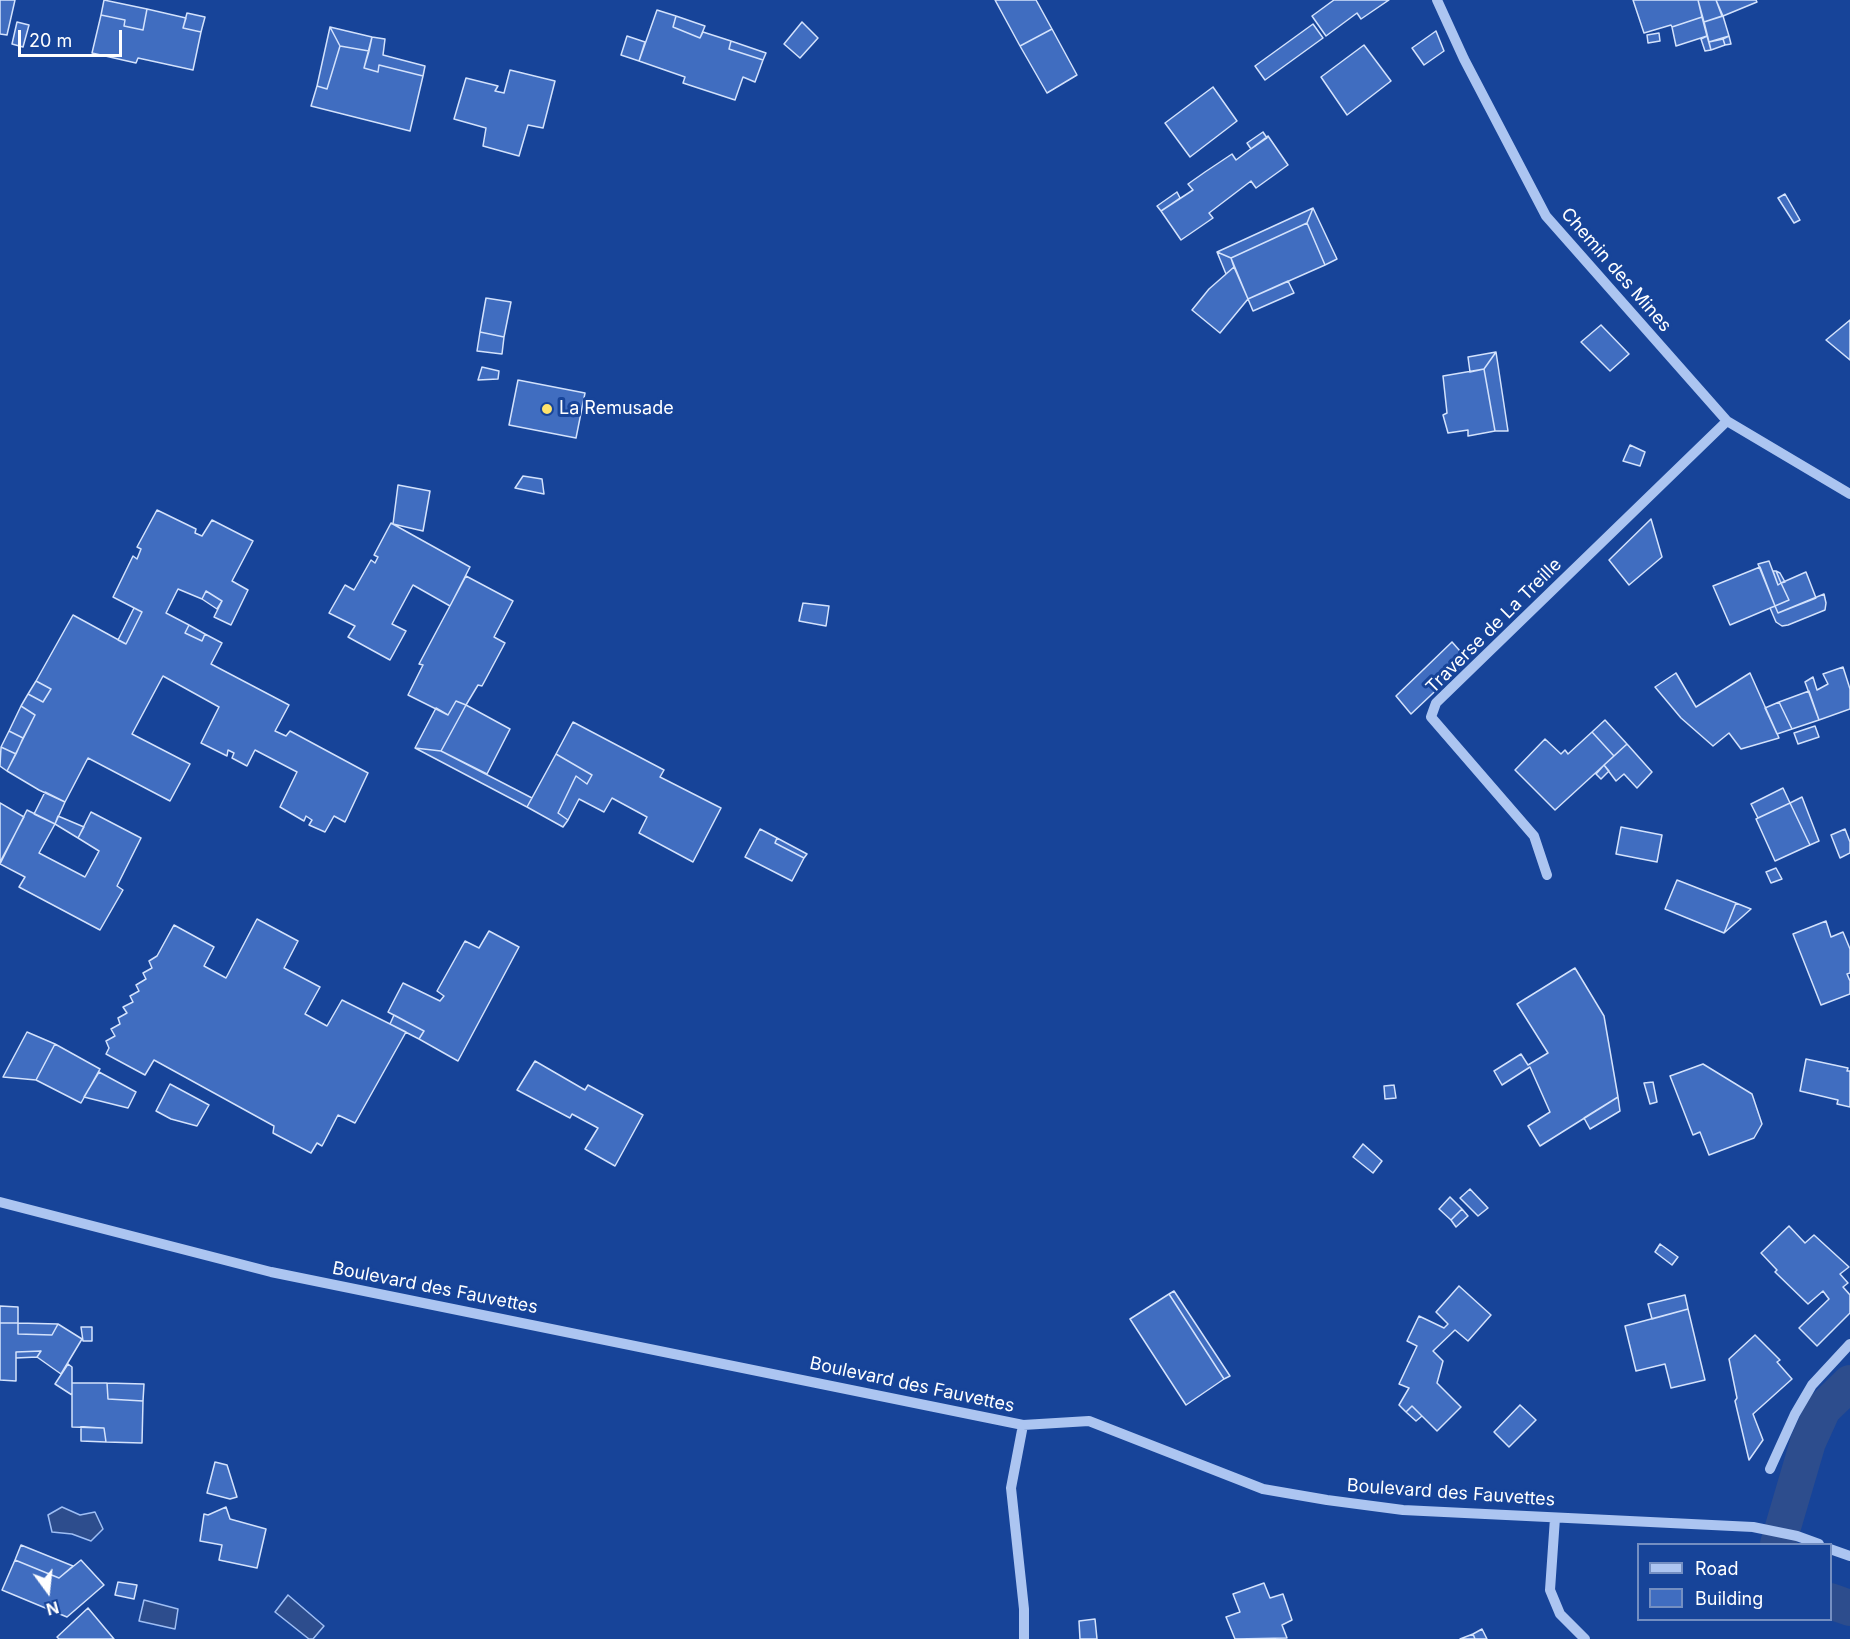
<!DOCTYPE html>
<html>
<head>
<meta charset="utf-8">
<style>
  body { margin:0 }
  #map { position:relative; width:1850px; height:1639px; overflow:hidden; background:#174499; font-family:Inter,sans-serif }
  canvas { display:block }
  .legend { position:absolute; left:1637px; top:1543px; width:195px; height:78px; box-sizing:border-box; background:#174499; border:2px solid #748fc2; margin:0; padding:8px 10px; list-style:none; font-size:18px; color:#fff }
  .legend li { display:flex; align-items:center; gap:12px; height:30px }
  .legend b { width:30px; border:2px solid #748fc2 }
  .north { position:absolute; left:18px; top:1561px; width:60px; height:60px; -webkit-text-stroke:4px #174499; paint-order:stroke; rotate:165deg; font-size:16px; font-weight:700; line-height:24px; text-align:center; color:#fff }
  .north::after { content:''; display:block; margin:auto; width:21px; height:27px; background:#fff; clip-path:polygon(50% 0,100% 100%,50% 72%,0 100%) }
  .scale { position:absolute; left:18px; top:30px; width:104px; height:27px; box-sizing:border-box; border:3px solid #fff; border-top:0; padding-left:8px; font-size:18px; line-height:21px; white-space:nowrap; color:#fff; -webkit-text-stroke:4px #174499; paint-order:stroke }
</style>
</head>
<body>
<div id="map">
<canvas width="1850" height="1639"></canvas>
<ul class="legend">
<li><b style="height:8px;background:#acc5f1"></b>Road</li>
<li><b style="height:16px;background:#406dc0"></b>Building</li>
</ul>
<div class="north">N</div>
<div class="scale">20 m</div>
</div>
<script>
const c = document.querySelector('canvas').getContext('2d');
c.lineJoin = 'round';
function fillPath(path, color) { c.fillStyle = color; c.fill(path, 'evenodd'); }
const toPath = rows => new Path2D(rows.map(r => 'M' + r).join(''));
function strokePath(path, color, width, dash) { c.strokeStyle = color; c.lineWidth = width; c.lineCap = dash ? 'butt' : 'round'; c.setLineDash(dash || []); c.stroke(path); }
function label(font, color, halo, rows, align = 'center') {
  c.font = font + ' Inter,sans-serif'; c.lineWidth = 6; c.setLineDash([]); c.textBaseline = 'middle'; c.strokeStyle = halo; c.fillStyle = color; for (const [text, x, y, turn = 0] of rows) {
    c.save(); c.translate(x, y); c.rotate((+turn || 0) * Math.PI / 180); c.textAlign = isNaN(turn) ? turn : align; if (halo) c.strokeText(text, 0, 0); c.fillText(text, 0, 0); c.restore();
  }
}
const water = toPath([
  [62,1507,80,1515,95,1512,103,1529,91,1541,72,1534,52,1532,48,1515,62,1507],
  [288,1595,324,1626,313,1639,309,1639,275,1612,288,1595],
  [144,1600,178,1609,175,1629,139,1621,144,1600]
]);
const canal = toPath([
  [1778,1544,1808,1442,1823,1409,1850,1383],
  [1830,1601,1850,1608]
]);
const building = toPath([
  [0,0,15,0,7,35,0,34,0,0],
  [104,0,147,9,143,30,124,26,125,20,101,15,104,0],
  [995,0,1036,0,1052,29,1020,46,995,0],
  [1334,0,1389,0,1361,19,1357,13,1326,36,1312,16,1334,0],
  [1633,0,1698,0,1702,17,1672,27,1671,25,1644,33,1633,0],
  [1698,0,1716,0,1722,16,1704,22,1698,0],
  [1716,0,1756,0,1757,2,1723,16,1716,0],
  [147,9,186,18,183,28,201,32,193,70,138,58,136,63,92,53,101,15,125,20,124,26,143,30,147,9],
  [657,10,676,16,673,27,700,38,703,32,731,41,729,49,763,60,755,82,743,77,735,100,683,83,685,77,639,61,657,10],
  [187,13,205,17,201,32,183,28,187,13],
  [676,16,705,26,700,38,673,27,676,16],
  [1723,16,1729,36,1709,42,1704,22,1723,16],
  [1702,17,1707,36,1676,46,1672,27,1702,17],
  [17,22,29,25,23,47,12,44,17,22],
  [802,22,818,38,800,58,784,44,802,22],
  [1313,24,1323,38,1265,80,1255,66,1313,24],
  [330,27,340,46,327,89,317,86,330,27],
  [330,27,372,37,369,51,340,46,330,27],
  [1052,29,1077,75,1047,93,1020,46,1052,29],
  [1436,31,1444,51,1424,65,1412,48,1436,31],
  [1659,33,1660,41,1648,43,1647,35,1659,33],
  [627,36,645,42,639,61,621,55,627,36],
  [1707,36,1711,50,1705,51,1701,39,1707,36],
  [1729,36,1731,44,1725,45,1723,39,1729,36],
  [372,37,385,39,383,55,425,66,423,76,379,65,378,72,364,68,372,37],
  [1723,39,1725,45,1711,50,1709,42,1723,39],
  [731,41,766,53,763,60,729,49,731,41],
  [1364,45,1391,81,1347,115,1321,77,1364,45],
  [340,46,369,51,364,68,378,72,379,65,423,76,410,131,311,106,317,86,327,89,340,46],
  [510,70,555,81,543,128,528,125,519,156,483,146,486,128,454,119,466,78,498,86,495,91,504,93,510,70],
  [1213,87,1237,121,1190,157,1165,123,1213,87],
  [1263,132,1267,138,1251,149,1247,143,1263,132],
  [1268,136,1288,165,1256,188,1251,181,1209,213,1213,218,1181,240,1161,211,1193,190,1188,184,1205,172,1232,154,1236,160,1268,136],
  [1177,192,1180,198,1161,211,1157,206,1177,192],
  [1785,194,1800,220,1794,223,1778,198,1785,194],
  [1313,208,1337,259,1325,265,1307,223,1313,208],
  [1313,208,1307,223,1231,258,1217,252,1313,208],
  [1307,223,1325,265,1248,299,1231,258,1307,223],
  [1217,252,1231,258,1234,267,1226,274,1217,252],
  [1234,267,1248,299,1220,333,1192,310,1209,289,1234,267],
  [1288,281,1294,293,1253,311,1248,299,1288,281],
  [486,298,511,302,504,337,480,332,486,298],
  [1850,320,1850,360,1826,340,1850,320],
  [1601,325,1629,354,1610,371,1581,342,1601,325],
  [480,332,504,337,502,354,477,351,480,332],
  [1496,352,1484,369,1470,372,1468,357,1496,352],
  [1496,352,1508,431,1495,431,1484,369,1496,352],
  [482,367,499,371,498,379,478,380,482,367],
  [1484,369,1495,431,1468,436,1468,430,1448,433,1443,415,1447,413,1443,376,1484,369],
  [518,380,585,393,576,438,509,425,518,380],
  [1630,445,1645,452,1640,466,1623,461,1630,445],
  [523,476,542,479,544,494,515,488,523,476],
  [398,485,430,491,423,531,393,524,398,485],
  [157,510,196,529,195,533,202,536,212,520,253,541,232,581,248,590,231,625,214,617,222,601,206,591,202,599,178,589,166,613,189,625,185,633,202,641,205,634,222,643,211,664,289,705,275,731,286,736,290,731,368,773,345,822,334,816,325,832,309,825,312,820,306,816,304,821,280,807,297,772,255,750,247,766,232,758,234,753,228,750,227,756,201,743,219,707,163,676,132,734,190,764,170,801,88,758,65,802,39,790,7,771,35,715,21,706,28,694,43,702,51,689,36,681,73,615,126,644,142,612,113,597,133,556,137,559,141,549,137,547,157,510],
  [1651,519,1662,557,1629,585,1609,560,1651,519],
  [391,523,470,567,450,606,413,585,392,624,406,631,390,660,348,637,355,626,329,613,345,585,354,590,371,560,375,563,378,557,374,555,391,523],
  [1769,561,1778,585,1781,583,1789,600,1775,606,1758,564,1769,561],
  [1760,567,1775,606,1730,625,1713,586,1760,567],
  [1773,571,1776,571,1781,583,1778,585,1773,571],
  [1776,571,1780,573,1785,582,1781,583,1776,571],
  [1806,572,1816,598,1778,613,1775,606,1789,600,1781,583,1806,572],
  [466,576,513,601,494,637,505,643,482,686,478,685,466,705,456,701,448,715,408,695,423,665,419,664,466,576],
  [206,591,222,601,217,609,202,599,206,591],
  [1824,594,1826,603,1825,610,1788,625,1782,626,1776,622,1770,608,1775,606,1778,613,1824,594],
  [803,603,829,606,826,626,799,621,803,603],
  [134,608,142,612,126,644,118,640,134,608],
  [189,625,205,634,202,641,185,633,189,625],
  [1452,642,1468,660,1411,714,1396,696,1452,642],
  [1843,667,1850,689,1850,709,1819,720,1805,682,1813,677,1817,690,1828,684,1823,674,1843,667],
  [1676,673,1696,707,1750,673,1779,738,1741,749,1729,733,1713,746,1681,718,1655,687,1676,673],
  [36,681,51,689,43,702,28,694,36,681],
  [1809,691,1819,720,1792,729,1779,702,1809,691],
  [456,701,466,705,441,751,415,748,436,708,448,715,456,701],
  [1779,702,1792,729,1777,734,1765,708,1779,702],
  [466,705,510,729,487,774,441,751,466,705],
  [21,706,35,715,23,738,9,731,21,706],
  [1605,720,1627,744,1614,756,1592,732,1605,720],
  [573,722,664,770,660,777,721,808,693,862,639,833,647,817,612,798,604,812,579,799,568,820,558,813,576,776,587,784,592,775,556,754,573,722],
  [1815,726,1819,737,1798,744,1794,733,1815,726],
  [9,731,23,738,16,754,1,747,9,731],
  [1592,732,1614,756,1555,810,1515,770,1545,739,1561,754,1565,750,1568,754,1592,732],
  [1627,744,1652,772,1637,788,1624,774,1616,781,1604,765,1627,744],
  [1,747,16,754,7,771,0,766,1,747],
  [415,748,441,751,532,798,527,807,415,748],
  [556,754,592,775,587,784,576,776,558,813,568,820,563,827,527,807,556,754],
  [1604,765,1609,771,1601,779,1596,774,1604,765],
  [1783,788,1790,803,1758,818,1751,804,1783,788],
  [45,792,65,802,55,824,34,814,45,792],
  [1802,797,1819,841,1810,845,1790,803,1802,797],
  [0,803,24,817,0,862,0,803],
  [1790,803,1810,845,1775,861,1756,819,1790,803],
  [27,810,55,824,39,853,85,877,99,851,78,838,91,812,141,838,117,886,123,890,100,930,19,887,25,877,0,864,27,810],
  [58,816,84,827,78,838,55,824,58,816],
  [1621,827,1662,835,1657,862,1616,854,1621,827],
  [760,829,777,838,775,843,804,858,792,881,745,857,760,829],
  [1845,829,1850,842,1850,853,1840,858,1831,835,1845,829],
  [777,838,807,854,804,858,775,843,777,838],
  [1776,868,1782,879,1771,883,1766,872,1776,868],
  [1677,880,1736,903,1724,933,1665,909,1677,880],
  [1736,903,1751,909,1724,933,1736,903],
  [257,919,298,941,284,968,320,987,305,1014,327,1026,342,1000,406,1032,355,1123,338,1115,322,1146,317,1143,311,1153,273,1133,274,1126,154,1060,145,1075,106,1054,109,1048,106,1041,115,1036,111,1029,120,1024,118,1018,127,1013,123,1007,133,1002,130,996,139,991,136,985,146,979,143,973,152,968,149,961,157,956,174,925,214,947,204,966,226,978,257,919],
  [1826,921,1831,937,1843,932,1850,949,1850,973,1847,974,1850,981,1850,994,1821,1005,1793,934,1826,921],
  [489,931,519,947,458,1061,419,1039,424,1031,388,1012,403,983,440,1001,444,996,437,991,465,941,479,948,489,931],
  [1575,968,1604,1016,1618,1097,1540,1146,1528,1126,1550,1112,1530,1067,1502,1085,1494,1071,1521,1054,1528,1065,1548,1053,1517,1004,1575,968],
  [394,1015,424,1031,419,1039,390,1024,394,1015],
  [27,1032,55,1044,36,1080,3,1077,27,1032],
  [55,1044,100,1069,81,1103,36,1080,55,1044],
  [1806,1059,1848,1068,1847,1071,1850,1071,1850,1107,1837,1104,1838,1100,1800,1091,1806,1059],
  [535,1061,585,1090,588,1085,643,1115,615,1166,585,1149,598,1128,572,1114,570,1118,517,1090,535,1061],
  [1703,1064,1752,1094,1762,1124,1754,1138,1709,1155,1700,1132,1693,1135,1670,1076,1703,1064],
  [99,1072,136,1092,128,1108,84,1097,99,1072],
  [1653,1082,1657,1102,1650,1104,1644,1083,1653,1082],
  [170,1084,209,1105,197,1126,171,1119,156,1111,170,1084],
  [1394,1085,1396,1098,1385,1099,1384,1086,1394,1085],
  [1618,1097,1620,1111,1590,1129,1584,1118,1618,1097],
  [1363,1144,1382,1161,1373,1173,1353,1157,1363,1144],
  [1470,1189,1488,1208,1478,1216,1460,1198,1470,1189],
  [1450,1197,1462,1209,1451,1220,1439,1209,1450,1197],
  [1462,1209,1468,1216,1456,1227,1451,1220,1462,1209],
  [1789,1226,1805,1243,1814,1235,1849,1267,1840,1274,1848,1283,1843,1287,1850,1295,1850,1313,1817,1346,1799,1328,1829,1299,1823,1291,1808,1304,1775,1272,1777,1270,1761,1253,1789,1226],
  [1660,1244,1678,1257,1672,1265,1655,1252,1660,1244],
  [1459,1286,1491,1315,1468,1341,1455,1330,1433,1351,1443,1361,1437,1383,1461,1407,1437,1431,1412,1406,1406,1412,1399,1405,1409,1388,1399,1384,1417,1346,1407,1341,1419,1316,1444,1328,1448,1324,1436,1312,1459,1286],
  [1174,1291,1230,1376,1224,1379,1169,1294,1174,1291],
  [1169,1294,1224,1379,1186,1405,1130,1319,1169,1294],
  [1685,1295,1688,1309,1652,1319,1648,1304,1685,1295],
  [0,1306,18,1307,18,1323,0,1323,0,1306],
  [1688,1309,1705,1380,1671,1388,1665,1364,1636,1371,1625,1326,1688,1309],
  [0,1323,18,1323,18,1334,52,1335,58,1324,82,1339,61,1374,37,1357,41,1351,16,1352,16,1381,0,1380,0,1323],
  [18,1323,58,1324,52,1335,18,1334,18,1323],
  [81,1327,92,1327,92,1341,83,1341,81,1327],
  [1755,1335,1780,1360,1777,1362,1792,1379,1753,1414,1763,1440,1749,1460,1735,1401,1737,1398,1729,1359,1755,1335],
  [41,1351,37,1357,16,1358,16,1352,41,1351],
  [68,1364,72,1367,72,1395,55,1384,68,1364],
  [72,1383,107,1383,108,1399,143,1401,142,1443,106,1442,104,1428,72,1427,72,1383],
  [107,1383,144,1384,143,1401,108,1399,107,1383],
  [1520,1405,1536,1420,1509,1447,1494,1432,1520,1405],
  [1412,1406,1422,1416,1416,1421,1406,1412,1412,1406],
  [81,1427,104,1428,106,1442,81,1441,81,1427],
  [215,1462,227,1465,237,1497,230,1499,207,1493,215,1462],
  [226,1507,230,1519,266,1529,257,1568,219,1560,222,1545,200,1541,204,1514,208,1515,226,1507],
  [21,1545,73,1566,59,1578,15,1560,21,1545],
  [15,1560,59,1578,81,1560,104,1585,67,1617,2,1590,15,1560],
  [118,1582,137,1585,134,1599,115,1595,118,1582],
  [1264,1583,1270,1598,1283,1594,1292,1620,1282,1625,1287,1638,1235,1639,1226,1617,1240,1612,1233,1594,1264,1583],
  [88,1608,114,1639,59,1639,57,1637,88,1608],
  [1095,1619,1097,1639,1080,1639,1079,1621,1095,1619],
  [1482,1629,1487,1639,1475,1639,1473,1634,1482,1629],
  [1473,1634,1475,1639,1460,1639,1473,1634]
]);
const minor = toPath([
  [1437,0,1464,59,1546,216,1727,421,1850,494],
  [1547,875,1534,836,1431,717,1436,703,1727,421],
  [0,1202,271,1272,1023,1425,1089,1421,1263,1489,1327,1500,1403,1510,1753,1527,1797,1536,1819,1544],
  [1023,1425,1011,1488,1024,1609,1024,1639],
  [1770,1469,1795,1414,1812,1385,1850,1344],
  [1555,1518,1550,1590,1560,1614,1585,1639],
  [1830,1549,1850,1556]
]);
const markers = [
  [547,409,6,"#ffe36c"]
];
const streetNames = [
  ["Chemin des Mines",1616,270,49],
  ["Traverse de La Treille",1494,626,-45],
  ["Boulevard des Fauvettes",435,1288,11],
  ["Boulevard des Fauvettes",912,1385,12],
  ["Boulevard des Fauvettes",1451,1493,4]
];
const poiNames = [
  ["La Remusade",559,409]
];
fillPath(water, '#2d4d8d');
strokePath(water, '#9ebef4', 1.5);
strokePath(canal, '#2d4d8d', 36);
fillPath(building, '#406dc0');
strokePath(building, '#d3e2fc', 1.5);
strokePath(minor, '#acc5f1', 10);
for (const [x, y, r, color] of markers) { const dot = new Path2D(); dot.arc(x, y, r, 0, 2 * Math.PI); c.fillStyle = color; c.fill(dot); strokePath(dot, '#174499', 2); }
label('18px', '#fff', '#174499', streetNames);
label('18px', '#fff', '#174499', poiNames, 'left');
</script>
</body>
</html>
